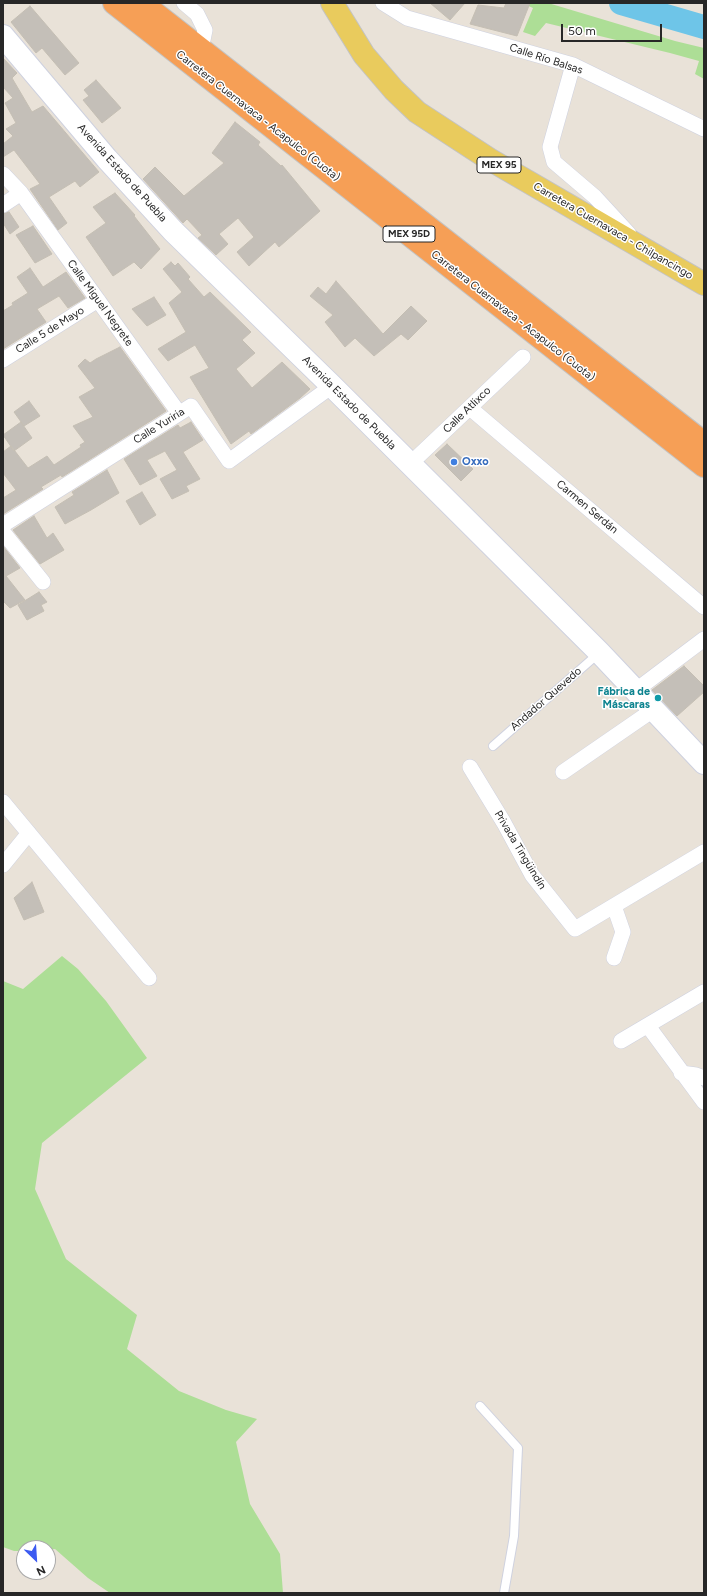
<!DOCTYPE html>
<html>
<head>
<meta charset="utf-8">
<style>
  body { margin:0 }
  #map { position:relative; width:707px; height:1596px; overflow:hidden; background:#e9e2d8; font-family:Figtree,sans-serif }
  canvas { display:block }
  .frame { position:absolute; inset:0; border:4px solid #272727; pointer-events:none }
  .north { position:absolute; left:16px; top:1540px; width:40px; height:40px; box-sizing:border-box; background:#fff; border:1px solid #a9a9a9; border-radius:50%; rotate:155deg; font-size:11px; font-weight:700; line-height:16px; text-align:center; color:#272727 }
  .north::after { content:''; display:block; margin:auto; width:14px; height:18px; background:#3d5bf1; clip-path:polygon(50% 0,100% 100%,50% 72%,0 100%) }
  .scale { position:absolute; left:561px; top:24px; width:101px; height:18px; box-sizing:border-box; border:2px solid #272727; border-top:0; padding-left:5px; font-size:12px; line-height:14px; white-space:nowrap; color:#272727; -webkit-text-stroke:3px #fff; paint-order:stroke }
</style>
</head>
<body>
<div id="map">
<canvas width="707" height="1596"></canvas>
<div class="frame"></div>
<div class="north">N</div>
<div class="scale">50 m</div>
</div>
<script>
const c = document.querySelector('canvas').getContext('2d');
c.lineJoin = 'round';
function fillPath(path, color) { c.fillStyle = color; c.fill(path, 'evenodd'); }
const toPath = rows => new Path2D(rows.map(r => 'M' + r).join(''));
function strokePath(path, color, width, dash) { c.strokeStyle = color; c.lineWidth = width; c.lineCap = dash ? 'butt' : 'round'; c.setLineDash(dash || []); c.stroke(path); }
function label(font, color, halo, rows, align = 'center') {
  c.font = font + ' Figtree,sans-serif'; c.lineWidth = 3; c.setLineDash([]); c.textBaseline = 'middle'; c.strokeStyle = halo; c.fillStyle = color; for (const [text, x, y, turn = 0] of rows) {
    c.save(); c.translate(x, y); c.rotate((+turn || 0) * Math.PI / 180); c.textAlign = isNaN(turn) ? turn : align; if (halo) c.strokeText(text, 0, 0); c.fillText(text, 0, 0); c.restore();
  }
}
const green = toPath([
  [522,3,548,3,675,41,704,48,704,79,695,74,699,61,670,53,546,23,535,36,523,32,533,8],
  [62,956,78,969,106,1001,147,1058,42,1143,35,1189,66,1259,137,1315,127,1349,179,1391,226,1410,257,1419,236,1442,250,1504,280,1554,283,1593,110,1593,88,1578,55,1549,48,1550,48,1548,24,1548,24,1551,14,1551,3,1547,3,981,23,989]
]);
const river = toPath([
  [621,3,704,27]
]);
const building = toPath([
  [430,3,465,3,450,20,430,3],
  [506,3,530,3,517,36,470,24,478,5,504,8,506,3],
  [30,6,79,63,65,75,42,48,36,53,11,22,30,6],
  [3,58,17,73,12,78,32,112,43,106,99,172,80,187,75,181,49,197,67,223,58,230,30,189,40,184,14,150,3,157,3,144,13,136,6,129,16,123,5,103,13,98,3,87,3,58],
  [96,80,121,108,102,123,83,100,89,96,84,90,96,80],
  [235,122,260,142,258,145,281,166,282,165,320,211,279,247,275,242,249,266,237,252,254,237,238,218,219,234,228,244,216,255,198,238,202,235,187,219,183,223,143,179,155,167,184,196,224,163,212,153,235,122],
  [115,193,135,215,134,216,160,249,141,269,134,262,113,276,86,237,106,223,93,207,115,193],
  [9,212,19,227,10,234,3,223,3,214,9,212],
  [33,226,52,254,35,263,16,235,33,226],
  [171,262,175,266,178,263,190,277,188,279,204,297,210,292,251,332,242,340,255,353,236,369,252,388,282,362,310,389,300,398,251,434,249,431,231,444,190,377,209,368,195,345,168,361,158,349,186,332,169,303,182,292,163,269,171,262],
  [30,268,43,287,66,272,85,298,68,308,59,296,37,309,46,322,3,349,3,311,13,305,12,303,28,293,17,277,30,268],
  [336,281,383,334,411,306,427,321,408,340,401,334,374,356,355,338,345,347,325,322,333,315,310,296,318,287,326,294,336,281],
  [154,297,166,315,147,326,132,309,154,297],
  [120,347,166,411,62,477,61,475,41,487,43,489,3,514,3,498,16,490,3,473,3,452,11,446,28,468,47,456,54,465,81,447,80,445,85,442,73,426,93,417,79,397,95,388,78,366,85,359,90,363,96,359,120,347],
  [29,401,40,416,24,426,14,412,29,401],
  [21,422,32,438,14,451,3,435,21,422],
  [191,422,203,440,183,452,200,479,186,486,189,491,172,499,160,479,177,470,165,451,147,460,157,476,140,485,124,459,178,425,180,428,191,422],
  [447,444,473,469,461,481,435,455,447,444],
  [107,470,119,493,91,510,65,524,55,507,74,495,72,492,107,470],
  [142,492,156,515,140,525,126,501,142,492],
  [34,516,47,538,53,533,64,550,40,564,13,530,34,516],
  [3,546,20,568,6,576,25,600,10,608,3,601,3,546],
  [39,592,47,602,41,605,44,611,27,620,18,605,39,592],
  [684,666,704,686,704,692,677,716,652,690,684,666],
  [32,882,44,912,24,920,14,898,32,882]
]);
const lane = toPath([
  [493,746,599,653],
  [480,1406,518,1448,514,1536,504,1593]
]);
const street = toPath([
  [184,3,197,14,205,30,201,50],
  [383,3,407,18,573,65,704,129],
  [573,65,550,147,554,162,595,197,629,234],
  [3,174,21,193,179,413],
  [3,205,21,193],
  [3,360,98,300],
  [470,408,704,607],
  [410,464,523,357],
  [3,525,191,406,229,461,332,386],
  [3,532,43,582],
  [635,691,704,639],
  [470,767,504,823,532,875,575,929,704,852],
  [563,772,653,710],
  [3,802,149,978],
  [3,865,29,833],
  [614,906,623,932,614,958],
  [648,1026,704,1102],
  [621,1041,704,992],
  [681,1073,696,1075,704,1078]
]);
const secondary = toPath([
  [3,36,107,159,173,231,332,386,599,652,704,763]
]);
const primary = toPath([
  [332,3,364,55,394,90,417,112,489,159,704,284]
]);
const highway = toPath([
  [114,3,704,466],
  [142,3,704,443]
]);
const markers = [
  [454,462,4,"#3f7fe0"],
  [658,698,4,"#0f9aa8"]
];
const shields = [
  [499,165,44],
  [409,234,52]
];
const shieldNames = [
  ["MEX 95",499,165],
  ["MEX 95D",409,234]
];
const streetNames = [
  ["Calle Río Balsas",546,59,18],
  ["Carretera Cuernavaca - Acapulco (Cuota)",258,116,38],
  ["Avenida Estado de Puebla",122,173,48],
  ["Carretera Cuernavaca - Chilpancingo",613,231,30],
  ["Calle Miguel Negrete",100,303,54],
  ["Carretera Cuernavaca - Acapulco (Cuota)",513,316,38],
  ["Calle 5 de Mayo",50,330,-32],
  ["Avenida Estado de Puebla",349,403,45],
  ["Calle Atlixco",467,410,-44],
  ["Calle Yuriria",159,426,-32],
  ["Carmen Serdán",587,507,40],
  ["Andador Quevedo",546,699,-41],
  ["Privada Tingüindín",520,850,59]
];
const shopNames = [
  ["Oxxo",462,462]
];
const cultureNames = [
  ["Fábrica de",650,692],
  ["Máscaras",650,705]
];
fillPath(green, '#adde96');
strokePath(river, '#6ec5e8', 24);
fillPath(building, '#c4bfb8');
strokePath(building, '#c4beb3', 1);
strokePath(lane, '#ced1df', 10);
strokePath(street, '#ced1df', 16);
strokePath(secondary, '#ced1df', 24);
strokePath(primary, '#c3c3c3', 24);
strokePath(highway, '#c3c3c3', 24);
strokePath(lane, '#fff', 8);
strokePath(street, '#fff', 15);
strokePath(secondary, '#fff', 22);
strokePath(primary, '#e9cb5d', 22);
strokePath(highway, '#f69f56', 22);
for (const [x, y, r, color] of markers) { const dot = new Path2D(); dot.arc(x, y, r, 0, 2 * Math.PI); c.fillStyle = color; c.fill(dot); strokePath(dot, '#fff', 1.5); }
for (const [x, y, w] of shields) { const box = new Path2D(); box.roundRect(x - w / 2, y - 8, w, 16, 3); c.fillStyle = '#fff'; c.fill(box); strokePath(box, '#272727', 1); }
label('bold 10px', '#272727', null, shieldNames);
label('11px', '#272727', '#fff', streetNames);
label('bold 11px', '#366cbe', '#fff', shopNames, 'left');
label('bold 11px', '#0d838f', '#fff', cultureNames, 'right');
</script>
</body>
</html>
